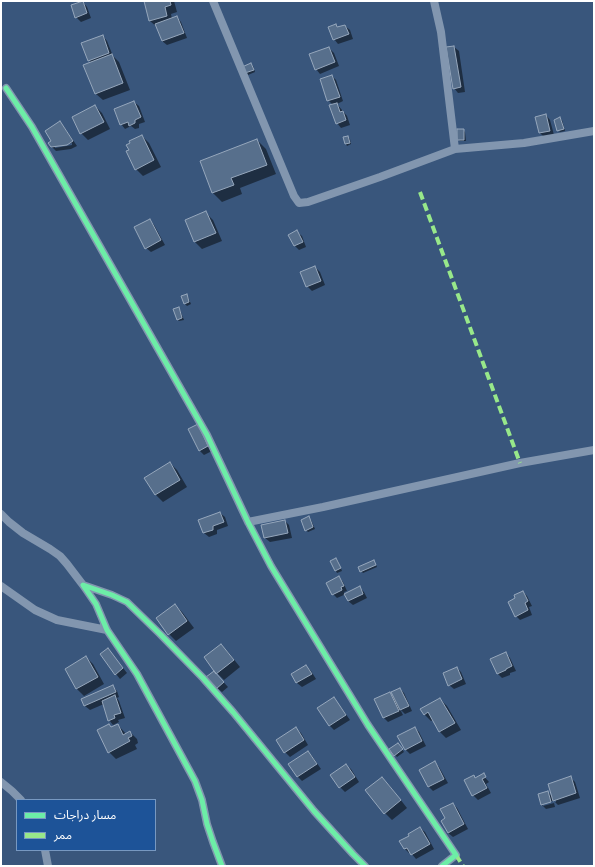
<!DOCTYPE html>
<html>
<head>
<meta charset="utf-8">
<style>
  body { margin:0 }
  #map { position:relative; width:595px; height:867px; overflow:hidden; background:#39567c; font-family:Karla,"Noto Sans Arabic",sans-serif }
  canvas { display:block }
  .frame { position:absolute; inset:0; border:2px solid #fff; pointer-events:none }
  .legend { position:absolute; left:16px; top:799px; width:140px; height:52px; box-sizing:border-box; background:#1d5398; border:1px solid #7798c1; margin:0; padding:5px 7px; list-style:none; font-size:12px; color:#fff }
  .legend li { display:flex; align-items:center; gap:8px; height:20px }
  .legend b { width:20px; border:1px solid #7798c1 }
</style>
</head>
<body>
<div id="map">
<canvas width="595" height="867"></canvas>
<div class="frame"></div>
<ul class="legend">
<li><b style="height:5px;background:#6deda7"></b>مسار دراجات</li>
<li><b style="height:5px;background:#98e88a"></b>ممر</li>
</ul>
</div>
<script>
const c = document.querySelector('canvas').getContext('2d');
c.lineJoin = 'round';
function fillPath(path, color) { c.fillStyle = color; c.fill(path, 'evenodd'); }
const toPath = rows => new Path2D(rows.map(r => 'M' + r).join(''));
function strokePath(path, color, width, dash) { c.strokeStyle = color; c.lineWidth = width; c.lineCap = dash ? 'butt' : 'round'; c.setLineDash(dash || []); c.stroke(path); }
const shadow = toPath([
  [145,1,174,1,177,12,171,14,172,19,177,17,181,22,187,38,167,45,162,41,158,28,150,21],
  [83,2,87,7,91,18,81,22,76,17],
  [336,25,339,28,345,26,350,30,353,39,338,44,334,39],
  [103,36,107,41,113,56,119,62,130,90,103,100,96,94,91,63,89,60],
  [454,47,459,51,465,92,458,93,454,88],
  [329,48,334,53,339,66,320,74,316,69],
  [251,64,253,66,255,72,248,75,246,73],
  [332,76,336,80,343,101,337,104,347,116,350,125,341,128,337,123,333,105,328,100],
  [134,102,139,106,145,122,139,124,139,128,135,129,131,126,125,129,121,124],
  [95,106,102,113,110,129,88,140,81,133],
  [546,115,550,120,554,135,544,137,540,133,536,118],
  [560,119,562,120,565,131,560,132,558,130],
  [60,122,64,127,77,146,71,149,56,151,52,147],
  [72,143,72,145,55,148,55,146],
  [463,130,465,132,466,141,460,141,458,139],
  [142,136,149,143,161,167,143,176,136,169,130,150],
  [348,137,350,139,351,144,347,146,346,144],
  [257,140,266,149,276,174,240,188,242,194,222,202,212,192],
  [206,213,213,220,222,241,202,249,195,242,186,221],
  [150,220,154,225,165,245,151,252,146,248],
  [297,232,302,236,306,247,299,250,295,246],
  [315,267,320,272,325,285,312,291,307,286],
  [186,295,188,297,191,304,187,306,185,304,182,297],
  [178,308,180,310,184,320,179,321,177,319],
  [197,425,212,451,204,455,199,450],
  [170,463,177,470,187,487,163,502,156,495,146,478],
  [220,513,225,517,228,526,217,530,217,534,209,537,204,533,199,521],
  [309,518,311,520,315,529,308,532,306,530],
  [285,521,289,525,292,538,270,542,265,538,262,526],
  [336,559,338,561,342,571,337,573,336,571],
  [374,561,377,567,363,573,361,571],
  [339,577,343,582,347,591,344,592,345,594,360,588,364,592,367,598,353,605,348,601,346,594,337,598,333,594],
  [523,592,527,596,532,606,529,607,532,615,520,620,516,616],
  [175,605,182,612,194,628,176,641,169,634],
  [221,645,228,652,240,667,224,680,218,674,205,657],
  [506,653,510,658,516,671,510,673,510,675,502,678,498,674,492,659],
  [112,654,127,673,120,679,116,674],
  [86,657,93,664,104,684,84,696,77,689,66,669],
  [306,666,311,671,316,679,302,687,297,683,292,674],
  [457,668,461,672,466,684,454,689,449,685],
  [218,676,228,687,222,692,217,688],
  [112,686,117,691,119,697,117,698,119,701,125,718,118,720,119,722,113,725,109,720,104,704,90,710,85,706,82,700],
  [400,689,404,693,412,711,405,714,400,709,403,715,388,722,384,718,390,693,395,698],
  [334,698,338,703,350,720,334,730,330,726,318,709],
  [440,699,447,706,461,730,446,738,439,731,433,720,431,721,424,714],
  [109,725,112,728,118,725,126,734,130,732,137,739,138,743,135,745,137,749,116,759,109,752],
  [296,728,301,733,308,745,290,757,285,752],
  [415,728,419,732,426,746,410,754,405,749],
  [400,746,404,752,397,757,395,755],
  [308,752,312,756,321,769,302,781,298,777,289,764],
  [435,762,439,767,448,783,433,791,429,787],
  [346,765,351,769,359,782,345,792,340,787,332,775],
  [483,775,489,782,486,784,491,793,478,800,473,795,473,776,476,779],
  [382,778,389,785,407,808,392,820,385,813],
  [571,778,575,782,580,798,558,805,555,802,556,802,556,800,543,804,543,806,554,803,555,807,546,809,542,805,548,792,553,797],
  [453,804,457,808,468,829,453,837,448,833,446,819],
  [420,828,425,832,434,849,416,859,411,853,409,853,405,849,401,842,411,836]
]);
const building = toPath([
  [83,1,87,13,75,18,71,5,83,1],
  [144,1,170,1,171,5,165,7,167,16,149,21,144,1],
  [177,16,184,33,162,41,155,24,177,16],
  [336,24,337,27,345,25,349,34,333,40,328,27,336,24],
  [103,35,109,53,88,61,81,43,103,35],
  [454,46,461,87,453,89,446,47,454,46],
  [329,47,335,62,315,70,309,54,329,47],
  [112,54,123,83,95,94,83,65,112,54],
  [251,63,254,70,245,73,242,67,251,63],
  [332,75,340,97,327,101,320,79,332,75],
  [134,101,141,117,135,120,135,123,129,126,128,122,120,125,114,109,134,101],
  [337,103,340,112,343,111,346,120,336,124,329,105,337,103],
  [95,105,104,122,80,134,72,117,95,105],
  [546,114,550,131,539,133,535,117,546,114],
  [560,117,564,129,557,131,554,120,560,117],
  [60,121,73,141,67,145,51,147,48,143,51,141,45,131,60,121],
  [457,129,464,129,464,140,457,140,457,129],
  [142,135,154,160,135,170,126,151,129,150,126,145,130,143,129,141,142,135],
  [348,136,350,143,345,144,343,137,348,136],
  [257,139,267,165,231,178,234,185,212,193,200,161,257,139],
  [206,211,216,233,194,242,185,220,206,211],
  [150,219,161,240,145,249,134,227,150,219],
  [297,230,303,242,294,246,288,235,297,230],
  [315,266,321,281,306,287,300,272,315,266],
  [187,294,189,302,184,304,181,296,187,294],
  [179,307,182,318,177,320,173,309,179,307],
  [198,424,208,446,199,451,188,429,198,424],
  [170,462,180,480,155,495,144,478,170,462],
  [220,512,224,522,213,526,213,530,203,533,198,520,220,512],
  [309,516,313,527,305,531,301,520,309,516],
  [285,520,288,533,264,538,261,525,285,520],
  [336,558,341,568,335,571,330,561,336,558],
  [374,560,376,565,360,572,358,567,374,560],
  [339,576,344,586,341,587,342,590,332,595,326,583,339,576],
  [360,586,363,594,348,601,344,594,360,586],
  [523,591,528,601,525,603,528,610,515,617,508,602,515,598,514,595,523,591],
  [175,604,187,621,168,635,156,618,175,604],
  [221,644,234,660,216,674,204,657,221,644],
  [108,648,123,668,115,675,100,654,108,648],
  [506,652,512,666,506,669,506,670,497,674,490,659,506,652],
  [86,656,98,677,76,689,65,669,86,656],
  [306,665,312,674,296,683,291,674,306,665],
  [457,667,462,679,448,686,443,673,457,667],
  [214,671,224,682,216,689,206,677,214,671],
  [113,685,116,692,84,706,81,699,113,685],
  [400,688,409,706,400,710,391,692,400,688],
  [390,692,399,711,383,718,374,699,390,692],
  [115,695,121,713,114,715,115,718,108,721,102,701,115,695],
  [334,697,346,715,329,726,317,708,334,697],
  [440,698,455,723,439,732,428,712,424,715,420,709,440,698],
  [109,724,111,727,118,724,123,735,130,731,132,736,128,738,130,741,108,753,97,730,109,724],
  [296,727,304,740,284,753,276,740,296,727],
  [415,727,422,741,405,750,397,736,415,727],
  [398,743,403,749,394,756,389,749,398,743],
  [308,751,317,764,297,777,288,764,308,751],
  [435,761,444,779,428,787,419,770,435,761],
  [346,764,355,777,339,788,330,775,346,764],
  [484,773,486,777,482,779,487,788,472,796,464,780,474,775,475,778,484,773],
  [571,776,576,793,553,801,548,784,571,776],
  [382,777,401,800,384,814,365,790,382,777],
  [548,791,551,802,541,805,538,794,548,791],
  [453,803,464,824,448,833,441,821,445,818,440,809,453,803],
  [420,827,430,844,411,855,407,848,404,849,399,841,409,836,408,834,420,827]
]);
const minor = toPath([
  [213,1,294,196,299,203,308,202,380,177,455,149,524,143,594,131],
  [434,1,441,32,455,149],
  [6,88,32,127,207,435,248,522,271,566,368,725,456,855,442,866],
  [1,514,9,522,23,533,50,549,60,556,67,564,83,585],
  [248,522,323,507,520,463,594,450],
  [1,586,35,610,57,620,107,630],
  [1,782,12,791,21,800],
  [45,850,48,866],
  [222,866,213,842,207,824,202,800,195,781,137,674,107,630,96,604,83,585,112,595,127,602,160,634,203,678,233,712,314,811,353,854,365,866]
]);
const quiet = toPath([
  [420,192,520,463],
  [456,855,463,866]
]);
const cycleway = toPath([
  [6,88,32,127,207,435,248,522,271,566,368,725,456,855,442,866],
  [222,866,213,842,207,824,202,800,195,781,137,674,107,630,96,604,83,585,112,595,127,602,160,634,203,678,233,712,314,811,353,854,365,866]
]);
fillPath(shadow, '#0007');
fillPath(building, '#576f8c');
strokePath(building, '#96a7bc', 1);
strokePath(minor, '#8296af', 8);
strokePath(quiet, '#98e88a', 4, [8, 4]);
strokePath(cycleway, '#6deda7', 5);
</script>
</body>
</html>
